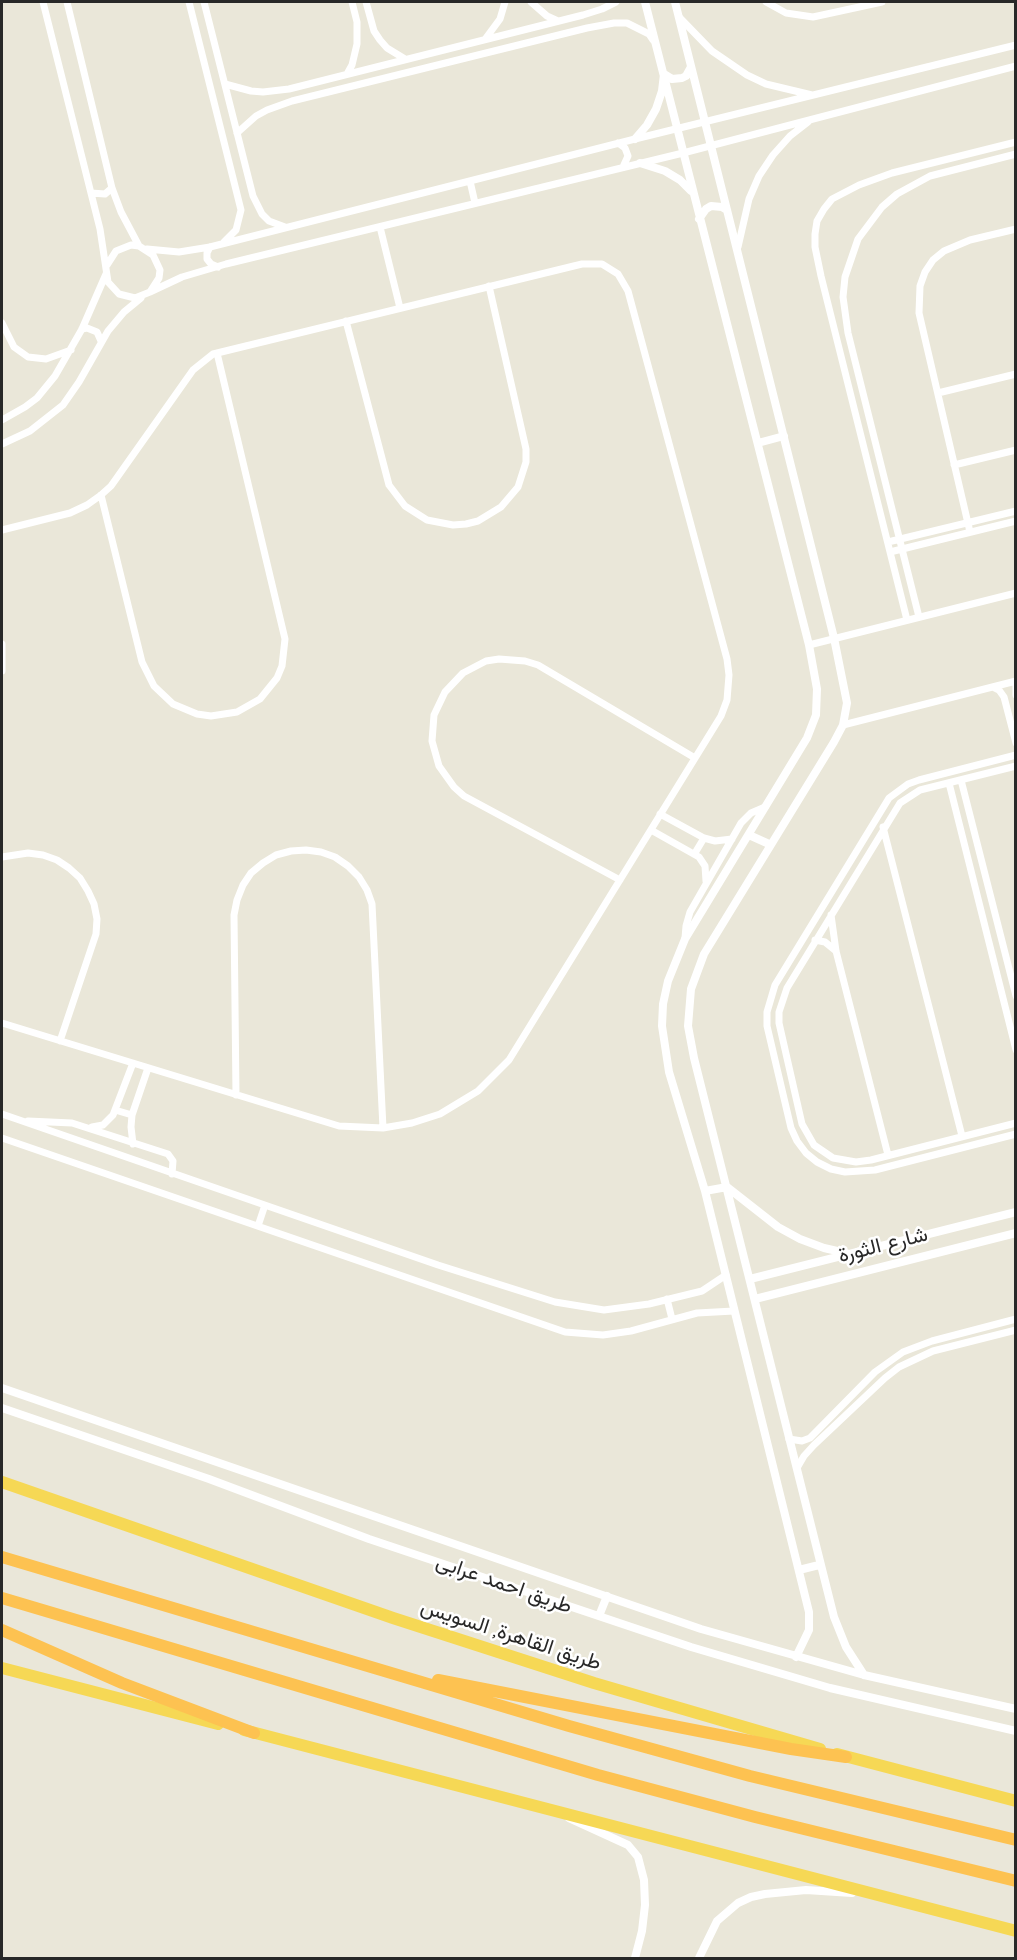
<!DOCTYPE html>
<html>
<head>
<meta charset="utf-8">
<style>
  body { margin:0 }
  #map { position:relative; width:1017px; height:1960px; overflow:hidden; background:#eae7d9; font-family:Quicksand,sans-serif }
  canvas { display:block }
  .frame { position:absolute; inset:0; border:3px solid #282828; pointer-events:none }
</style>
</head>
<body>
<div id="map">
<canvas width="1017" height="1960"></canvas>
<div class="frame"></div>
</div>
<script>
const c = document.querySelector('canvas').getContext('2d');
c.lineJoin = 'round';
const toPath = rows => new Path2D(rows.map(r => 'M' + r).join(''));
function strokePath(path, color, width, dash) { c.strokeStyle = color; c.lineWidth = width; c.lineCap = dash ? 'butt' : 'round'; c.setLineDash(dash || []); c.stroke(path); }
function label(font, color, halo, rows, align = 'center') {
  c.font = font + ' Quicksand,Vazirmatn,sans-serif'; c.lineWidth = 5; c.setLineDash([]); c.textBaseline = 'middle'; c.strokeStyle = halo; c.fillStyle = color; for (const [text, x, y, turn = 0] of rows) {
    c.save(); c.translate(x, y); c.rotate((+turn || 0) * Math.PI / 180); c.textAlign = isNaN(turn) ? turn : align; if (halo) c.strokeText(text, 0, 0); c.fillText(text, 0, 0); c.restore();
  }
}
const minor = toPath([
  [43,2,100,229,108,282,119,294,135,298,150,292,159,278,160,270,153,255,139,246,131,245,116,251,107,265],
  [67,2,112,188,121,212,139,246],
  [189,2,241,210,236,230,224,242],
  [204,2,253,196,262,214,269,221,285,227],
  [366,2,374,31,380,40,387,48,405,59],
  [531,2,547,16,558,21],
  [766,2,786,13,813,17,882,2],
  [680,18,712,51,747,75,766,84,812,95],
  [486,38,500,19,505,2],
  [347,74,352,65,357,44,357,22,352,2],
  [225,84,251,91,263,92,289,89,583,15,602,9,616,2],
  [237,133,256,116,267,110,292,101,587,28,614,23,627,23,649,34,653,40],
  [618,143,625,148,628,156,623,167],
  [470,181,475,203],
  [91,193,105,194,112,188],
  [380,227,400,308],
  [210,247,207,253,207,259,211,264,218,267],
  [738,247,749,199,759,176,773,155,790,136,808,122],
  [147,249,179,252,210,247,635,139,1016,45],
  [150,292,182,277,226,264,683,153,1016,66],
  [346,321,389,485,405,506,427,520,453,525,466,524,478,521,501,507,518,487,526,462,526,449,489,286],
  [2,323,14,347,28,357,46,359,71,350],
  [82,329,87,328,97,332,101,341],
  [938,393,1016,374],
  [2,420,25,407,37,398,55,376,82,329,106,274],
  [2,444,30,431,63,405,79,382,108,331,124,312,141,298],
  [954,465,1016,450],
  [101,495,142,662,154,686,173,704,197,714,211,716,237,712,260,699,277,678,282,666,285,639,217,353],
  [2,530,70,513,87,505,101,495,111,486,193,370,213,354,582,264,602,264,618,274,628,291,727,659,729,675,727,700,721,716,509,1060,478,1091,440,1114,412,1123,383,1128,339,1126,2,1023],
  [970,532,919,313,920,286,925,272,933,260,944,251,970,240,1016,229],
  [888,542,1016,511],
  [890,552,1016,521],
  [919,617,848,333,843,297,845,277,858,239,882,207,897,194,930,176,1016,154],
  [907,620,821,276,815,247,815,234,817,221,824,209,832,199,859,185,892,173,1016,142],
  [2,644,2,671],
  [809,645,1016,593],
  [1016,684,1016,695],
  [993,687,999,690,1004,697,1016,743],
  [843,725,1016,681],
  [1016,755,919,780,908,784,889,798,775,985,767,1012,767,1026,791,1128,797,1141,806,1153,817,1162,831,1169,845,1172,875,1170,1016,1134],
  [1016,766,920,790,900,803,787,988,779,1012,779,1023,802,1124,814,1145,833,1158,856,1162,871,1160,1016,1123],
  [961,780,1016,996],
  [949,783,1016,1050],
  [660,814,704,838,715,841,732,839],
  [883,827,962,1136],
  [651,830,699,857,705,866,706,881],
  [695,853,704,838],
  [2,857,28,853,43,855,57,860,69,868,80,878,88,891,94,904,97,919,96,934,60,1041],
  [620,880,464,796,454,787,439,766,432,741,434,715,445,692,463,673,486,661,499,659,525,661,538,665,695,758],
  [831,915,836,951,888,1155],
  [685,938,686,926,690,912,741,823,751,813,765,807],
  [815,940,825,942,836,951],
  [236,1095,234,915,237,900,243,885,251,873,263,863,276,855,291,851,306,850,321,852,335,857,348,866,359,877,367,890,372,904,383,1128],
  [115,1110,132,1115],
  [2,1114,438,1265,555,1302,604,1310,649,1304,702,1291,726,1275],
  [28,1121,72,1123,168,1154,173,1161,172,1174],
  [92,1127,103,1125,113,1115,133,1063],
  [2,1138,565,1332,603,1335,631,1331,697,1313,734,1311],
  [133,1144,131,1127,132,1115,148,1068],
  [258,1226,265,1205],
  [667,1299,672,1319],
  [789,1439,802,1441,810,1438,875,1372,903,1352,932,1341,1016,1319],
  [797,1468,804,1456,814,1445,885,1378,899,1367,933,1351,1016,1330]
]);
const tertiary = toPath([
  [645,2,809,645,817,689,816,715,807,738,685,939,668,981,663,1004,662,1026,669,1072,705,1191,809,1612,809,1630,796,1657],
  [675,2,834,638,847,703,843,725,834,742,704,954,691,989,688,1026,694,1058,834,1617,846,1647,864,1675],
  [635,139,647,125,656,109,662,91,664,74,672,79,682,78,686,76,691,67],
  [640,163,665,171,680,180,691,191],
  [699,219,706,209,711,206,722,207,727,210],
  [758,443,784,436],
  [749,835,769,844],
  [705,1191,727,1187,778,1227,800,1239,824,1248,846,1253],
  [750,1279,1016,1212],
  [755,1299,1016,1233],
  [2,1388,701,1629,864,1675,1016,1709],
  [2,1408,209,1479,369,1539,691,1647,830,1688,1016,1731],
  [799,1570,819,1565],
  [599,1616,607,1596],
  [569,1818,628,1845,638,1857,644,1880,645,1905,642,1931,635,1958],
  [699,1958,717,1921,738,1903,751,1897,765,1894,806,1890,852,1893]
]);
const trunk = toPath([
  [2,1482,393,1618,594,1683,820,1749],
  [2,1668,218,1724],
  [244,1730,1016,1931],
  [837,1754,1016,1801]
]);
const motorway = toPath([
  [2,1557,569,1726,750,1776,1016,1840],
  [2,1598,598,1775,755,1817,1016,1881],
  [2,1630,122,1683,254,1733],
  [438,1680,791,1749,846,1757]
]);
const streetNames = [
  ["شارع الثورة",883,1245,-14],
  ["طريق احمد عرابى",504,1584,19],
  ["طريق القاهرة, السويس",511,1635,18]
];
strokePath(minor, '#fff', 7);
strokePath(tertiary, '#fff', 8);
strokePath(trunk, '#f6d855', 12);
strokePath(motorway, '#fdc251', 12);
label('21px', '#282828', '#fff', streetNames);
</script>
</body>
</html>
